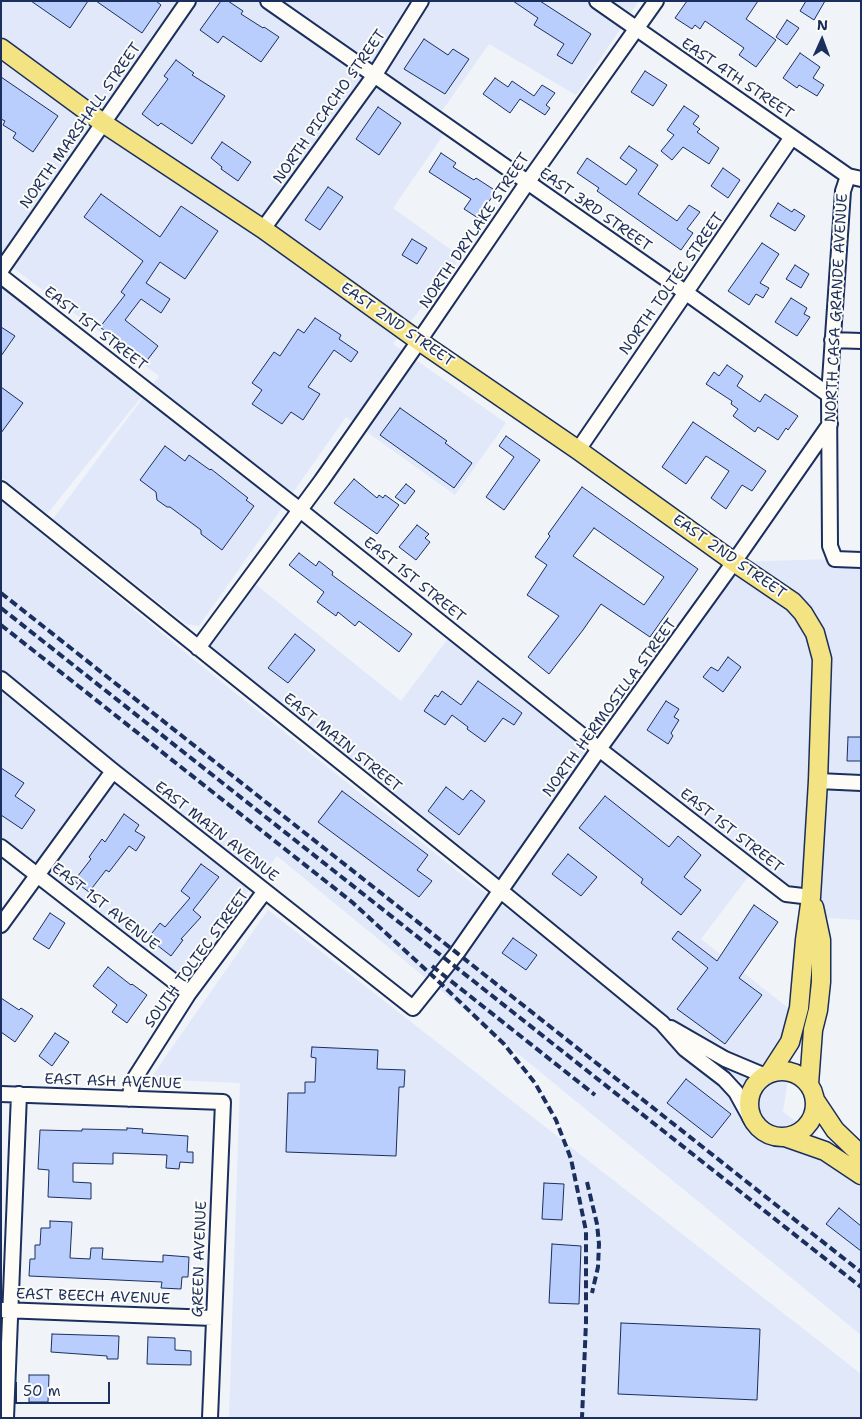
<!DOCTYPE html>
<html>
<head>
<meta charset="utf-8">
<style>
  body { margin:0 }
  #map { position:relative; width:862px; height:1419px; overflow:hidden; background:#f0f3f8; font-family:"Shantell Sans",sans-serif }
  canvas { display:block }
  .frame { position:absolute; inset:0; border:2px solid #1b2f5e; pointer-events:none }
  .north { position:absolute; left:797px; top:15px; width:50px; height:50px; -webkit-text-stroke:4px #fdfcf7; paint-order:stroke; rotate:2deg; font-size:14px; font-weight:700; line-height:20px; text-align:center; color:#1b2f5e }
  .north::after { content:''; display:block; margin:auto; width:18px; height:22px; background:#1b2f5e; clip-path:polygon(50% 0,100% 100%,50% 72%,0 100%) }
  .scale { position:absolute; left:15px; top:1382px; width:95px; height:22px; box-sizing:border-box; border:2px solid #1b2f5e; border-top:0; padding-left:6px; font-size:15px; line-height:18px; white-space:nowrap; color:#1b2f5e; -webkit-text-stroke:4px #fdfcf7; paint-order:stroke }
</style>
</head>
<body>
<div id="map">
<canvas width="862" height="1419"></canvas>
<div class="frame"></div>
<div class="north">N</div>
<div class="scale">50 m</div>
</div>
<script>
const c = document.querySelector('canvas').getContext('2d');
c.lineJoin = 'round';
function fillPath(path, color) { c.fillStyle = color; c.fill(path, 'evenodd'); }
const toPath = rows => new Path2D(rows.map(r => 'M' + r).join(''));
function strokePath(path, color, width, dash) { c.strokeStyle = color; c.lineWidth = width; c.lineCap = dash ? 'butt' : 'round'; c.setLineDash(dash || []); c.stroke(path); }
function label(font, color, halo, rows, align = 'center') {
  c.font = font + ' "Shantell Sans",sans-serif'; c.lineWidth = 4; c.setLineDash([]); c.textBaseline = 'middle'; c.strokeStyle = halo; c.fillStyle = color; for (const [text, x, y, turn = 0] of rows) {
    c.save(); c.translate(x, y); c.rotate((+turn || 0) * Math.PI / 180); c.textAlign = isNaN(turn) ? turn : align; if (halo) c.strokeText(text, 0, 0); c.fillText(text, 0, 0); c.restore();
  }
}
const built = toPath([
  [1,1,639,1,576,95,489,44,432,125,444,134,393,208,461,257,393,344,506,423,455,495,346,417,199,626,186,624,53,519,159,376,1,259],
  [1,288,16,288,147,390,47,514,1,477],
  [1,500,192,658,472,883,533,928,657,1028,770,1103,662,1023,198,648,249,579,401,701,453,632,599,749,734,562,835,559,861,560,861,920,816,917,811,897,786,894,754,869,701,939,797,1015,783,1112,849,1160,861,1150,861,1335,277,856,174,982,1,845],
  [268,910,861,1374,861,1418,229,1418,240,1083,150,1079]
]);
const building = toPath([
  [31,1,88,1,70,28,31,1],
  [96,1,156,1,161,5,142,33,96,1],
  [221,1,228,1,243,11,241,14,263,28,264,27,279,37,261,62,223,36,218,43,200,30,221,1],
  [513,1,540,1,591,34,572,64,557,55,564,44,534,25,538,18,513,1],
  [687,1,758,1,746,19,776,40,756,67,739,55,744,48,705,21,700,29,695,25,692,29,675,18,687,1],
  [806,1,825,1,814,20,800,11,806,1],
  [787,20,799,28,787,45,776,37,787,20],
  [424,39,448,55,453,49,469,59,445,94,404,69,424,39],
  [800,53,820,67,813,78,824,85,817,96,799,85,797,88,783,78,800,53],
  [176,60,194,73,192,75,225,96,192,144,161,123,158,126,142,114,168,79,164,76,176,60],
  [645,71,667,85,653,106,631,92,645,71],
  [1,77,58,116,33,152,13,138,16,133,3,125,5,121,1,119,1,77],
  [495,78,508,87,512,81,534,96,542,85,555,93,546,105,550,108,545,115,520,99,510,113,483,94,495,78],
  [684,106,699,116,693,124,700,129,697,132,719,148,709,164,683,147,672,160,661,151,674,135,667,130,684,106],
  [378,107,401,123,379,155,356,139,378,107],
  [222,142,251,162,238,181,221,169,222,167,211,158,222,142],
  [629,146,658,165,638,194,677,221,689,205,700,212,687,229,693,233,681,250,597,191,599,188,577,173,587,158,626,185,637,170,620,158,629,146],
  [441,153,456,163,453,167,474,180,476,178,496,191,478,218,464,209,471,199,429,172,441,153],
  [723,168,740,180,728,198,711,186,723,168],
  [328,187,343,197,320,230,305,220,328,187],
  [101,194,160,237,181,206,218,231,185,279,160,262,146,283,170,299,161,313,141,299,125,320,158,346,145,363,100,327,125,295,121,292,143,261,84,217,101,194],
  [778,203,792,212,794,209,805,216,795,231,770,216,778,203],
  [412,239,427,248,417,264,402,255,412,239],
  [762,243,779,254,760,283,769,288,763,298,756,294,749,305,728,291,762,243],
  [795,265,809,274,801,288,786,279,795,265],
  [791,298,807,308,804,314,810,317,797,336,775,322,791,298],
  [315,318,341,335,339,339,358,352,351,362,334,350,308,387,320,394,303,420,291,412,282,424,252,404,262,390,252,383,274,352,280,356,298,329,304,333,315,318],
  [1,327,15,336,1,356,1,327],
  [727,365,743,376,737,386,760,402,765,394,798,416,788,430,786,428,778,440,758,427,755,432,733,416,738,409,731,404,732,401,706,384,714,372,719,376,727,365],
  [1,387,23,403,1,433,1,387],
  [400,408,447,441,445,443,472,463,454,488,380,435,400,408],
  [693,422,766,471,752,491,742,485,726,509,711,498,729,471,706,456,686,484,662,467,693,422],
  [506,436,540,460,504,510,486,497,514,457,499,446,506,436],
  [165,446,185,461,189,455,210,470,211,469,248,498,246,500,254,506,222,550,201,534,201,530,170,507,167,507,157,500,156,492,140,480,165,446],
  [354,479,377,498,379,495,383,498,385,495,399,505,377,534,334,503,354,479],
  [406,484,415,491,405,504,395,497,406,484],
  [582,487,698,569,650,637,601,604,583,630,549,674,528,657,559,616,527,595,547,565,535,557,550,536,548,534,582,487],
  [594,528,664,577,644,605,573,556,594,528],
  [417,525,429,534,425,538,430,542,416,560,399,547,417,525],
  [299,553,316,566,319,561,333,572,332,575,412,634,399,652,359,621,355,626,338,612,336,616,317,602,324,592,289,565,299,553],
  [295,634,315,650,288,683,268,668,295,634],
  [728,657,741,667,723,692,703,677,711,667,718,671,728,657],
  [478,681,522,713,514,725,503,718,485,742,467,729,468,727,452,715,445,725,424,711,435,695,438,697,442,691,461,705,478,681],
  [666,701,679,709,674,717,679,720,671,733,673,736,668,744,647,730,666,701],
  [848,737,861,737,861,761,847,761,848,737],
  [1,768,24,783,15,796,35,810,22,829,1,815,1,768],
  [446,787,463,800,471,790,485,801,459,835,428,811,446,787],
  [342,791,428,855,417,870,432,881,419,897,318,822,342,791],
  [605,796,669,847,678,836,701,855,684,877,701,890,681,915,641,883,643,879,579,828,605,796],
  [124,814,139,825,135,831,145,837,136,851,129,846,109,872,106,870,89,892,74,881,91,859,89,857,102,839,105,842,124,814],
  [568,854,597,877,581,896,552,874,568,854],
  [201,864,219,877,193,910,201,917,181,939,183,940,171,956,148,938,160,923,165,927,190,898,181,891,201,864],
  [754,905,778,922,739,978,762,995,725,1044,677,1009,708,968,672,939,678,931,717,961,754,905],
  [50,913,65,923,49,949,33,939,50,913],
  [513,938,537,955,526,970,502,953,513,938],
  [108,967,131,985,132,984,147,995,127,1023,112,1012,117,1005,93,986,108,967],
  [1,998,19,1010,21,1008,33,1016,15,1042,1,1032,1,998],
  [55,1033,69,1042,52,1066,39,1056,55,1033],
  [312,1047,378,1050,377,1069,405,1070,404,1087,399,1087,396,1156,286,1152,288,1093,305,1093,305,1082,315,1082,316,1058,311,1057,312,1047],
  [686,1079,731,1114,712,1138,667,1103,686,1079],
  [127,1128,143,1129,142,1133,188,1136,187,1152,193,1152,193,1163,180,1162,179,1169,166,1168,167,1155,113,1153,113,1164,73,1163,73,1182,91,1183,91,1199,48,1197,49,1170,38,1169,40,1130,82,1131,82,1129,127,1130,127,1128],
  [544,1183,564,1184,562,1220,542,1219,544,1183],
  [839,1208,861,1226,861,1251,826,1224,839,1208],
  [50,1221,72,1222,70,1258,90,1259,91,1248,103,1248,102,1259,163,1262,163,1255,189,1257,188,1277,182,1277,181,1289,161,1288,162,1282,29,1276,30,1259,35,1259,35,1245,40,1245,41,1228,50,1228,50,1221],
  [552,1244,581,1246,579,1304,549,1303,552,1244],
  [621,1323,760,1329,757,1400,618,1394,621,1323],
  [52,1334,119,1336,118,1359,107,1359,107,1356,51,1352,52,1334],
  [148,1337,175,1338,175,1350,191,1351,191,1365,147,1364,148,1337],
  [29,1375,49,1375,48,1402,29,1402,29,1375]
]);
const minor = toPath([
  [268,1,685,292,829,395],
  [597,1,848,176,861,179],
  [848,176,843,191,829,395,830,546,835,559,861,560],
  [263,229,374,76,421,1],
  [1,270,188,1],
  [1,276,300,510,599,749,786,894,811,897],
  [832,340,861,341],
  [578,450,792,137],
  [1,489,485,878,662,1023,685,1049,724,1079,736,1092,752,1121],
  [198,648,322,480,419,341,527,183,656,1],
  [1,679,113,771,413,1008,457,953,599,749,734,562,830,424],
  [818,781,861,783],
  [1,847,189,993],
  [1,925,113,771],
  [671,1028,725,1059,763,1075],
  [1,1094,223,1102,210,1418],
  [129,1099,133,1081,189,993,265,891],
  [2,1310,213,1318],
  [6,1418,19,1094]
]);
const major = toPath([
  [1,48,103,123,263,229,419,341,578,450,734,562,793,602,803,613,815,633,822,659,818,781,811,897,805,940,799,1008,790,1042,770,1073],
  '749 1104a33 33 0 1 1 66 0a33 33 0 1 1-66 0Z',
  [809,1084,813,1030,818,1010,821,982,821,940,814,907],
  [815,1100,835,1130,861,1155],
  [785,1137,825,1151,861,1175]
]);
const rail = toPath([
  [1,593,861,1272],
  [1,608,861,1287],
  [1,625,352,902,436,979,504,1044,535,1083,556,1120,571,1159,586,1231,586,1322,582,1418],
  [432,966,595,1095],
  [587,1182,597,1224,599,1244,598,1267,592,1293]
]);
const streetNames = [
  ["EAST 4TH STREET",737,79,34],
  ["NORTH PICACHO STREET",330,107,-55],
  ["NORTH MARSHALL STREET",81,126,-55],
  ["EAST 3RD STREET",595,210,35],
  ["NORTH DRYLAKE STREET",475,231,-56],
  ["NORTH TOLTEC STREET",672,284,-55],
  ["NORTH CASA GRANDE AVENUE",837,308,-87],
  ["EAST 2ND STREET",397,325,35],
  ["EAST 1ST STREET",95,329,38],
  ["EAST 2ND STREET",729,557,35],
  ["EAST 1ST STREET",414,580,39],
  ["NORTH HERMOSILLA STREET",610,708,-54],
  ["EAST MAIN STREET",342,743,39],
  ["EAST 1ST STREET",731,831,38],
  ["EAST MAIN AVENUE",216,832,38],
  ["EAST 1ST AVENUE",105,907,38],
  ["SOUTH TOLTEC STREET",197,959,-54],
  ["EAST ASH AVENUE",113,1082,2],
  ["GREEN AVENUE",200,1259,-88],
  ["EAST BEECH AVENUE",93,1297,2]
];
fillPath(built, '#e0e8fa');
fillPath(building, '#bacefd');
strokePath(building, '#1b2f5e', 1);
strokePath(minor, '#1b2f5e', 18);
strokePath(major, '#1b2f5e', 21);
strokePath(minor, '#fdfcf7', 14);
strokePath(major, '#f4e382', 18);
strokePath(rail, '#1b2f5e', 4, [8, 4]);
label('15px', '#1b2f5e', '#fdfcf7', streetNames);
</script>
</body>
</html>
